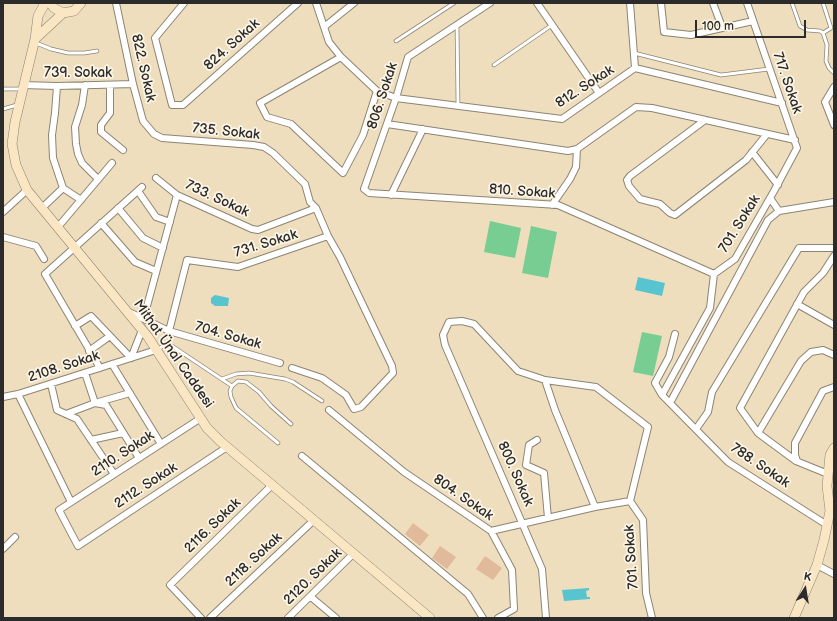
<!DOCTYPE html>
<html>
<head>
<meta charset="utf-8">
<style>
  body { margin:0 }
  #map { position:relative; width:837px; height:621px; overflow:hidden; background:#eedebd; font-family:"Balsamiq Sans",sans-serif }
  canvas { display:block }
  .frame { position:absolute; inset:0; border:4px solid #2b2b2b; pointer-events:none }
  .north { position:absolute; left:785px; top:569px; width:40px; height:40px; -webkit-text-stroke:3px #fcf5e5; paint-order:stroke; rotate:12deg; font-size:11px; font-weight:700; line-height:16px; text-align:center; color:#2b2b2b }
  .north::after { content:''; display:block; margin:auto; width:14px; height:18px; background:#2b2b2b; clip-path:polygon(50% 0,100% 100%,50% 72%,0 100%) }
  .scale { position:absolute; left:695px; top:20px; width:111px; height:18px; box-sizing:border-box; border:2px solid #2b2b2b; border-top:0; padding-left:5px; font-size:12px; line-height:14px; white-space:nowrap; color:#2b2b2b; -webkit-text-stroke:3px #fcf5e5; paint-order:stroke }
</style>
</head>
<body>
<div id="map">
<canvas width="837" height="621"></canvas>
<div class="frame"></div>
<div class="north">K</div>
<div class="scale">100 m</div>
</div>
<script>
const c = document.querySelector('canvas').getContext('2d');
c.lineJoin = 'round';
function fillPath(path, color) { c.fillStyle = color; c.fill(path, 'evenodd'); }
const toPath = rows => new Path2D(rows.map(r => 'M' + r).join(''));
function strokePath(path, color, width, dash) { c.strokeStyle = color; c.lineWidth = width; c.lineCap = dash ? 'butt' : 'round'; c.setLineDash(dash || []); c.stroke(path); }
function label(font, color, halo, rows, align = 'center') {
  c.font = font + ' "Balsamiq Sans",sans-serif'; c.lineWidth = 3.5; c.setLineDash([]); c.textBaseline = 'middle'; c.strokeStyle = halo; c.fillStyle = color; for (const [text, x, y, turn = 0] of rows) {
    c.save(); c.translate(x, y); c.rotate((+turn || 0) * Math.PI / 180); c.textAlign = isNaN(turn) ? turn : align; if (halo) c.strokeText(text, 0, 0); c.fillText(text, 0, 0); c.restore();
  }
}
const green = toPath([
  [490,221,521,228,515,258,484,252],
  [531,226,557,232,548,278,522,273],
  [642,332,662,336,653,376,633,372]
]);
const water = toPath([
  [638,277,665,283,662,296,635,290],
  [215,295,229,298,228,306,215,306,211,303,211,298],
  [589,588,589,590,586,591,587,597,590,597,590,599,564,601,562,590]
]);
const building = toPath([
  [413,523,429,535,420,546,405,534],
  [440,546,456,557,447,569,432,558],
  [485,556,502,568,493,580,476,569]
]);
const service = toPath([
  [792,3,800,26,807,30,820,31,823,33,827,45,826,61,829,68,834,73],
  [457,25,458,106],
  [823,33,831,28,823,3],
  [396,41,454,3],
  [36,43,51,49,68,53,84,53,97,51],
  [634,53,721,75,769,69],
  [494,65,552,25],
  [3,89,21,89],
  [3,109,17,105],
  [158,349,165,345,172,346,232,386],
  [222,379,236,374,249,373,285,379,293,382,322,401],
  [278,443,236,408,231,397,230,391,232,386,238,381,246,382,259,392,271,406,291,424]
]);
const minor = toPath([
  [116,3,133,84,143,121,154,134,162,138,253,145,264,147,273,153,305,184,310,202,316,208,328,236,340,257,392,366,393,373,361,407,354,409,346,395,322,378,292,368],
  [184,3,155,38,172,105,183,105,298,3],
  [316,3,329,42,341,57,377,91,396,98,562,119,635,68,782,103],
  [490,3,408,57,396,98,364,189,369,193,558,205,714,274],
  [537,3,599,93],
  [630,3,635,68],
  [661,3,664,32,691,35,753,21],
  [713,3,722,27],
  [324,27,354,3],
  [341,57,260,103,267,117,291,124,343,173,363,135,377,91],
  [23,85,57,86,133,84],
  [85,85,82,105,75,127,76,144,78,154,82,163,98,179],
  [110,85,110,113,101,125,101,132,123,150],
  [57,86,55,113,52,135,53,158,63,188,81,200],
  [834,87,825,102,834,125],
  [705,120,630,176,627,180,629,186,640,199,660,204,670,213,675,215,746,160,767,134],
  [387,124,568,151,577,149,636,107,652,108,795,140],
  [752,152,778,185],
  [156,178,177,195,252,229,258,230,316,208],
  [138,191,156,217,170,222],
  [391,195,423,129],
  [770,198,779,211],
  [552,205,570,179,576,167,577,149],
  [42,208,63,188],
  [118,208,143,238,163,248],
  [779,211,834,202],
  [3,212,27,190],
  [101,223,135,262,156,271],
  [58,227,112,163],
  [3,237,36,246,44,259],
  [797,304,834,325],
  [129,312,169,331,280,363],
  [139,316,147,306,177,195],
  [75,326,91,316,131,358],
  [169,331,187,260,238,267,328,236],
  [675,334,669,357,655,383,662,395,728,462,827,525],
  [89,351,110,336],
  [131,358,142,330,142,328],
  [112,364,161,444],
  [100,368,45,274,142,187],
  [85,373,95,403,130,393],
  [545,380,555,410,595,507],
  [51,384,57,410,77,419,114,474],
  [18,394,71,502],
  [662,395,710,308,714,274,735,259,774,191,797,148,747,3],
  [3,397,18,394,156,350],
  [670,403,768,220,779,211],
  [329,410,404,472,491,531,512,570,514,609,498,618],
  [66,414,95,403,106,405,139,458],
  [201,418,59,510,78,546,227,447],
  [696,429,708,412,712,392,799,248,834,248],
  [758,433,801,361,811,352,823,350,834,355],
  [91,440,123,433],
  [537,440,529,445,526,465,544,473,548,518],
  [302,456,468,594,483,618],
  [797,461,795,455,795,443,823,391,834,387],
  [828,474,796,461,758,433,740,408,804,292,823,273,834,256],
  [491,531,595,507,630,501],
  [3,549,15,537],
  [817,565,834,574],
  [311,597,336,618],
  [201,618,170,585,272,485],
  [210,618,314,520],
  [288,618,354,553],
  [546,618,542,569,445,345,443,335,449,322,462,321,474,324,518,371,545,380,596,387,648,427,630,501,643,520,646,593,652,618]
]);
const secondary = toPath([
  [45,3,38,16,35,39,15,122,12,144,16,165,27,190,148,337,207,428,220,441,430,618],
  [50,3,54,8,63,13,74,11,81,3],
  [35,39,63,13],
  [794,618,817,565,824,540,830,511,827,486,830,455,834,448]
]);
const streetNames = [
  ["824. Sokak",232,45,-42],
  ["822. Sokak",143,68,77],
  ["739. Sokak",78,73],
  ["717. Sokak",787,83,71],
  ["812. Sokak",585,87,-33],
  ["806. Sokak",383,96,-72],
  ["735. Sokak",226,132,6],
  ["810. Sokak",522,192,4],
  ["733. Sokak",217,199,25],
  ["701. Sokak",740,224,-58],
  ["731. Sokak",266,244,-17],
  ["704. Sokak",228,336,16],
  ["Mithat Ünal Caddesi",173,354,55],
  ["2108. Sokak",64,367,-18],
  ["2110. Sokak",123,454,-33],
  ["788. Sokak",760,466,34],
  ["800. Sokak",515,474,66],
  ["2112. Sokak",146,486,-33],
  ["804. Sokak",463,498,35],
  ["2116. Sokak",213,526,-44],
  ["701. Sokak",632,557,-94],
  ["2118. Sokak",254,560,-43],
  ["2120. Sokak",313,577,-44]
];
fillPath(green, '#78cd92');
fillPath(water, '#57c4d0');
fillPath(building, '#e1b99b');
strokePath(service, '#8c8474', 4.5);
strokePath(minor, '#8c8474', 8);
strokePath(secondary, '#8c8474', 10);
strokePath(service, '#fff', 3);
strokePath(minor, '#fff', 6);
strokePath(secondary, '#fbe6c4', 9);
label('14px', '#2b2b2b', '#fcf5e5', streetNames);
</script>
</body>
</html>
